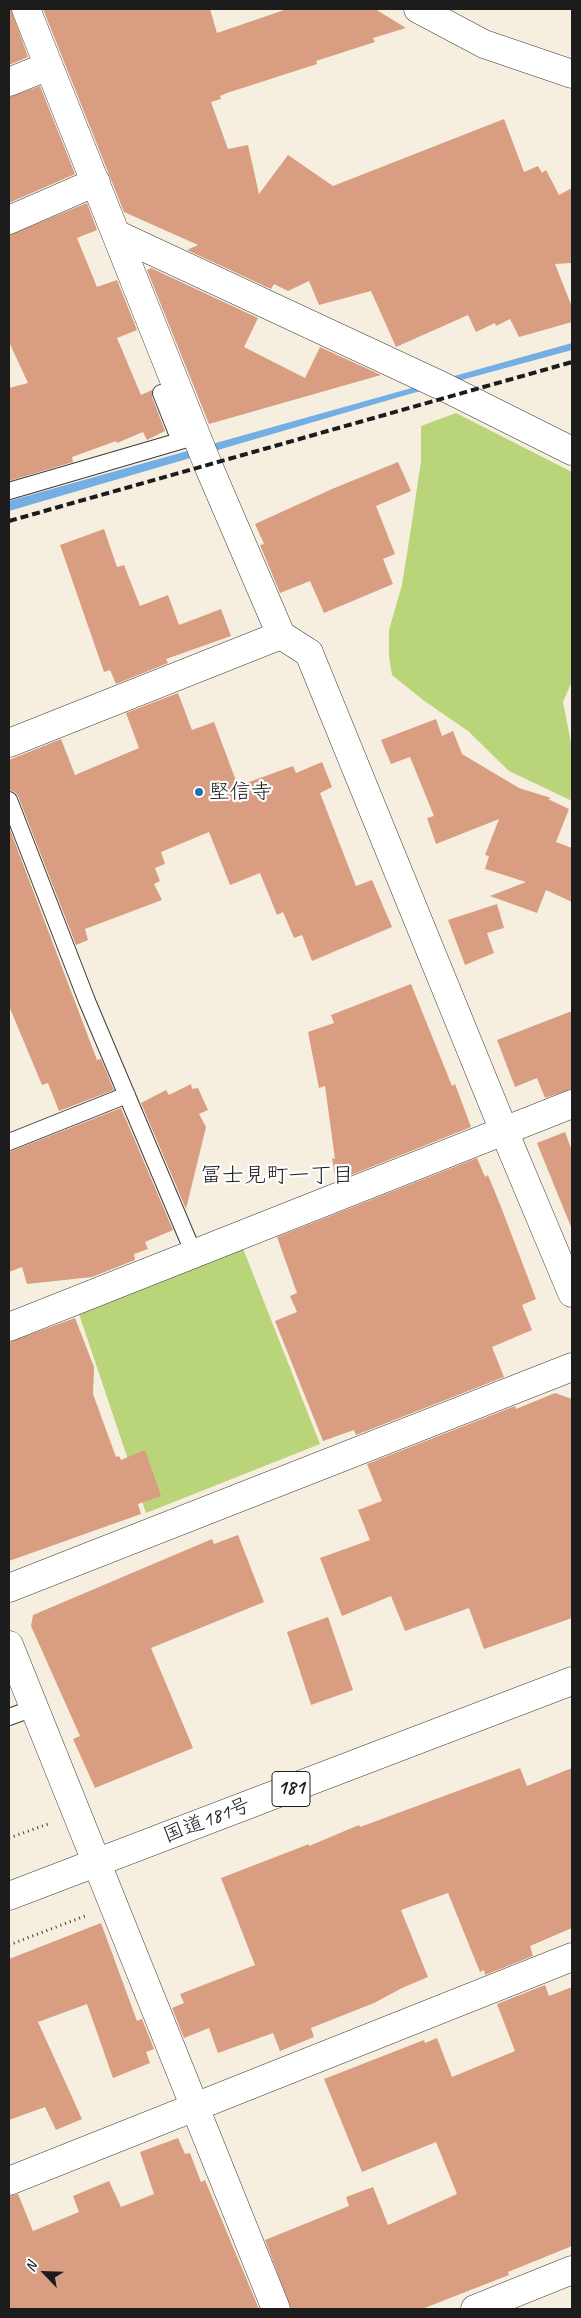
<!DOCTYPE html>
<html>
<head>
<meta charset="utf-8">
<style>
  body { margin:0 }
  #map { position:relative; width:581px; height:2318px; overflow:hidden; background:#f6efdf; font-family:Caveat,sans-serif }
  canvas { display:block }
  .frame { position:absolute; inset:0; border:10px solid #1c1c1c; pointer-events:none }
  .north { position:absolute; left:20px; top:2248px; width:50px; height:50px; -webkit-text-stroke:4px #fff; paint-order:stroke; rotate:294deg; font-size:14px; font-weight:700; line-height:20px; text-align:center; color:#1c1c1c }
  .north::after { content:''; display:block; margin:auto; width:18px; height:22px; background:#1c1c1c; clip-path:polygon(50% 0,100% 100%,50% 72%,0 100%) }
</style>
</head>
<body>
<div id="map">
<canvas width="581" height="2318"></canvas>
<div class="frame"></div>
<div class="north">N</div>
</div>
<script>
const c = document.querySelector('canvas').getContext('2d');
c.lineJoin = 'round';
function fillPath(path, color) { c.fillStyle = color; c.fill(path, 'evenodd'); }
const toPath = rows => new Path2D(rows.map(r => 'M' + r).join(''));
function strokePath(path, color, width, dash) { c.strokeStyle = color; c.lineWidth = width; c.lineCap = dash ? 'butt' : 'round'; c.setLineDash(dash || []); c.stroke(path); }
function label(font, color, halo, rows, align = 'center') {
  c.font = font + ' Caveat,"Klee One",sans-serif'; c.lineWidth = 4.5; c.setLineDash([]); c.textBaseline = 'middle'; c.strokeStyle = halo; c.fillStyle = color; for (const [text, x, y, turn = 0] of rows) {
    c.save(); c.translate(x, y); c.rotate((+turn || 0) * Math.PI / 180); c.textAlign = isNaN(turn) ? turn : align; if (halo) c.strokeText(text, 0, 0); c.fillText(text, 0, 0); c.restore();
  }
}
const green = toPath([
  [456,413,572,472,572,681,563,702,572,748,572,801,509,771,468,731,423,700,392,675,389,656,389,630,402,585,412,522,421,461,421,426],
  [242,1246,320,1444,146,1513,78,1311]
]);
const water = toPath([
  [572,343,572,350,406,395,9,511,9,501]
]);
const building = toPath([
  [9,9,11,9,28,57,9,65],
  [43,9,210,9,217,33,287,9,375,9,406,28,373,38,375,42,316,61,317,64,227,93,220,96,221,99,211,102,228,149,248,145,259,194,288,155,333,186,504,119,524,172,538,166,542,173,546,170,559,195,572,188,572,263,555,264,572,307,572,322,519,337,510,319,496,326,495,323,476,332,468,315,396,347,371,291,319,305,309,281,288,291,274,284,271,289,187,250,198,245,124,212],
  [40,86,75,174,9,203,9,97],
  [87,203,97,230,77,238,97,287,117,280,137,330,117,338,141,395,152,390,152,397,165,431,147,440,143,432,117,443,116,441,72,457,73,462,9,481,9,388,28,383,9,342,9,235],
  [151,268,258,318,244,347,305,378,320,347,381,375,209,424,147,270],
  [398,462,411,491,376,506,395,554,383,559,393,584,324,613,310,581,280,593,260,545,264,544,255,524,332,489],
  [104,529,117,567,124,565,140,606,168,595,179,625,221,609,231,636,166,659,168,663,116,684,110,670,104,672,60,545],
  [178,693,192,730,214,722,238,786,293,766,296,773,322,762,332,787,320,793,356,886,372,880,392,927,312,961,302,935,294,938,283,912,277,915,260,873,230,885,209,832,161,852,165,864,155,868,160,881,154,884,162,900,85,929,88,940,76,945,18,796,15,792,9,790,9,760,61,739,75,775,139,748,126,713],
  [436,719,442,736,453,731,462,754,519,788,551,798,548,799,569,809,556,842,572,848,572,902,546,890,537,913,490,896,526,882,485,869,489,856,485,855,499,819,436,844,427,818,434,816,410,757,391,764,381,740],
  [9,827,97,1060,101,1059,114,1090,59,1111,48,1083,42,1085,9,1006],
  [497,904,504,928,487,933,494,953,465,965,448,920],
  [411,984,452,1086,455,1084,471,1127,336,1181,332,1158,335,1159,325,1086,319,1088,308,1032,334,1023,331,1015],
  [572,1011,572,1089,545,1098,537,1078,515,1087,497,1040],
  [191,1084,192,1089,198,1088,208,1110,199,1114,206,1127,186,1209,141,1103,166,1090,169,1095],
  [121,1108,173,1230,145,1242,148,1249,134,1254,135,1260,92,1277,27,1284,22,1267,9,1272,9,1152],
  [565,1132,572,1151,571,1227,537,1143],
  [477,1158,485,1177,488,1175,503,1212,536,1299,522,1305,532,1330,492,1347,504,1377,356,1435,354,1430,323,1441,275,1321,297,1312,290,1296,297,1293,277,1237],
  [75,1318,94,1367,93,1394,116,1457,119,1456,121,1460,145,1450,161,1496,138,1504,141,1514,9,1561,9,1342],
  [555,1393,572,1399,572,1618,484,1649,469,1608,405,1631,391,1596,342,1616,320,1558,370,1540,358,1510,382,1501,367,1464,515,1406,516,1409],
  [238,1535,264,1602,151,1648,193,1748,95,1788,73,1739,80,1736,31,1626,33,1615,212,1539,214,1544],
  [328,1617,353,1690,311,1705,287,1632],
  [520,1768,527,1786,572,1768,572,1928,530,1946,533,1956,485,1975,484,1970,480,1972,448,1893,401,1910,428,1977,402,1988,374,2003,311,2028,314,2037,280,2051,273,2033,218,2053,209,2028,184,2038,172,2008,184,2003,180,1994,255,1965,221,1878,309,1844,309,1846,359,1825,360,1827],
  [101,1923,137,2021,142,2019,154,2049,146,2052,150,2063,113,2078,87,2004,38,2022,82,2119,56,2130,45,2107,9,2120,9,1959],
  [545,1985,549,1996,572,1987,572,2246,508,2272,509,2275,422,2309,291,2309,265,2240,349,2206,346,2197,373,2187,388,2225,457,2194,436,2142,362,2172,324,2079,424,2040,425,2043,437,2038,452,2077,515,2051,497,2004],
  [178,2138,185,2154,190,2153,201,2182,205,2180,259,2309,9,2309,9,2196,18,2194,33,2231,79,2212,73,2196,109,2181,121,2207,154,2194,140,2152]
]);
const path = toPath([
  [9,1838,48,1824],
  [9,1945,85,1916]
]);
const lane = toPath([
  [161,393,180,441],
  [9,491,197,436],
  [9,800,87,1001,194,1254],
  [9,1142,127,1095],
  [9,1717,34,1708]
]);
const street = toPath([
  [26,9,208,465,281,635,309,653],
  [418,9,484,44,572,74],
  [9,82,48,66],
  [9,220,96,182],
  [118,235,444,387,572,451],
  [9,743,281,635],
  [9,1327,572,1104],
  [9,1588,572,1367],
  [9,1645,276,2309],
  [9,2181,572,1957],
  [475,2309,572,2270]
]);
const secondary = toPath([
  [309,653,504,1131,572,1293]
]);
const highway = toPath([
  [9,1896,572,1681]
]);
const rail = toPath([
  [9,521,572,362]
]);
const markers = [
  [199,792,5,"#1f6fb2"]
];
const shields = [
  [291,1789,38]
];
const shieldNames = [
  ["181",291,1789]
];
const poiNames = [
  ["堅信寺",209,792]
];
const streetNames = [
  ["国道181号",207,1821,-21]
];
const neighbourhoodNames = [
  ["冨士見町一丁目",277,1176]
];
fillPath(green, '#bad479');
fillPath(water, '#73aee4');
fillPath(building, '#d99d82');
strokePath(lane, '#3d3c39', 18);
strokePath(street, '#3d3c39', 29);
strokePath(secondary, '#3d3c39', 29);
strokePath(highway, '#3d3c39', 29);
strokePath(path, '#3d3c39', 3, [1, 4]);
strokePath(lane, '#fff', 16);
strokePath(street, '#fff', 28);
strokePath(secondary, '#fff', 28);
strokePath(highway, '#fff', 28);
strokePath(rail, '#1c1c1c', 4, [8, 4]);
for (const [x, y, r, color] of markers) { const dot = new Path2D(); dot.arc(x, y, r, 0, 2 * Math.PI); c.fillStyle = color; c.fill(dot); strokePath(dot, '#fff', 2); }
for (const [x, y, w] of shields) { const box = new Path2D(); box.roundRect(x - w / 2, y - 17.5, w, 35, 4); c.fillStyle = '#fff'; c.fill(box); strokePath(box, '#1c1c1c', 1); }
label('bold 20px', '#1c1c1c', null, shieldNames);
label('21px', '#1c1c1c', '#fff', poiNames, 'left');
label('21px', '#1c1c1c', '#fff', streetNames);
label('22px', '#1c1c1c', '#fff', neighbourhoodNames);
</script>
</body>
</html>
